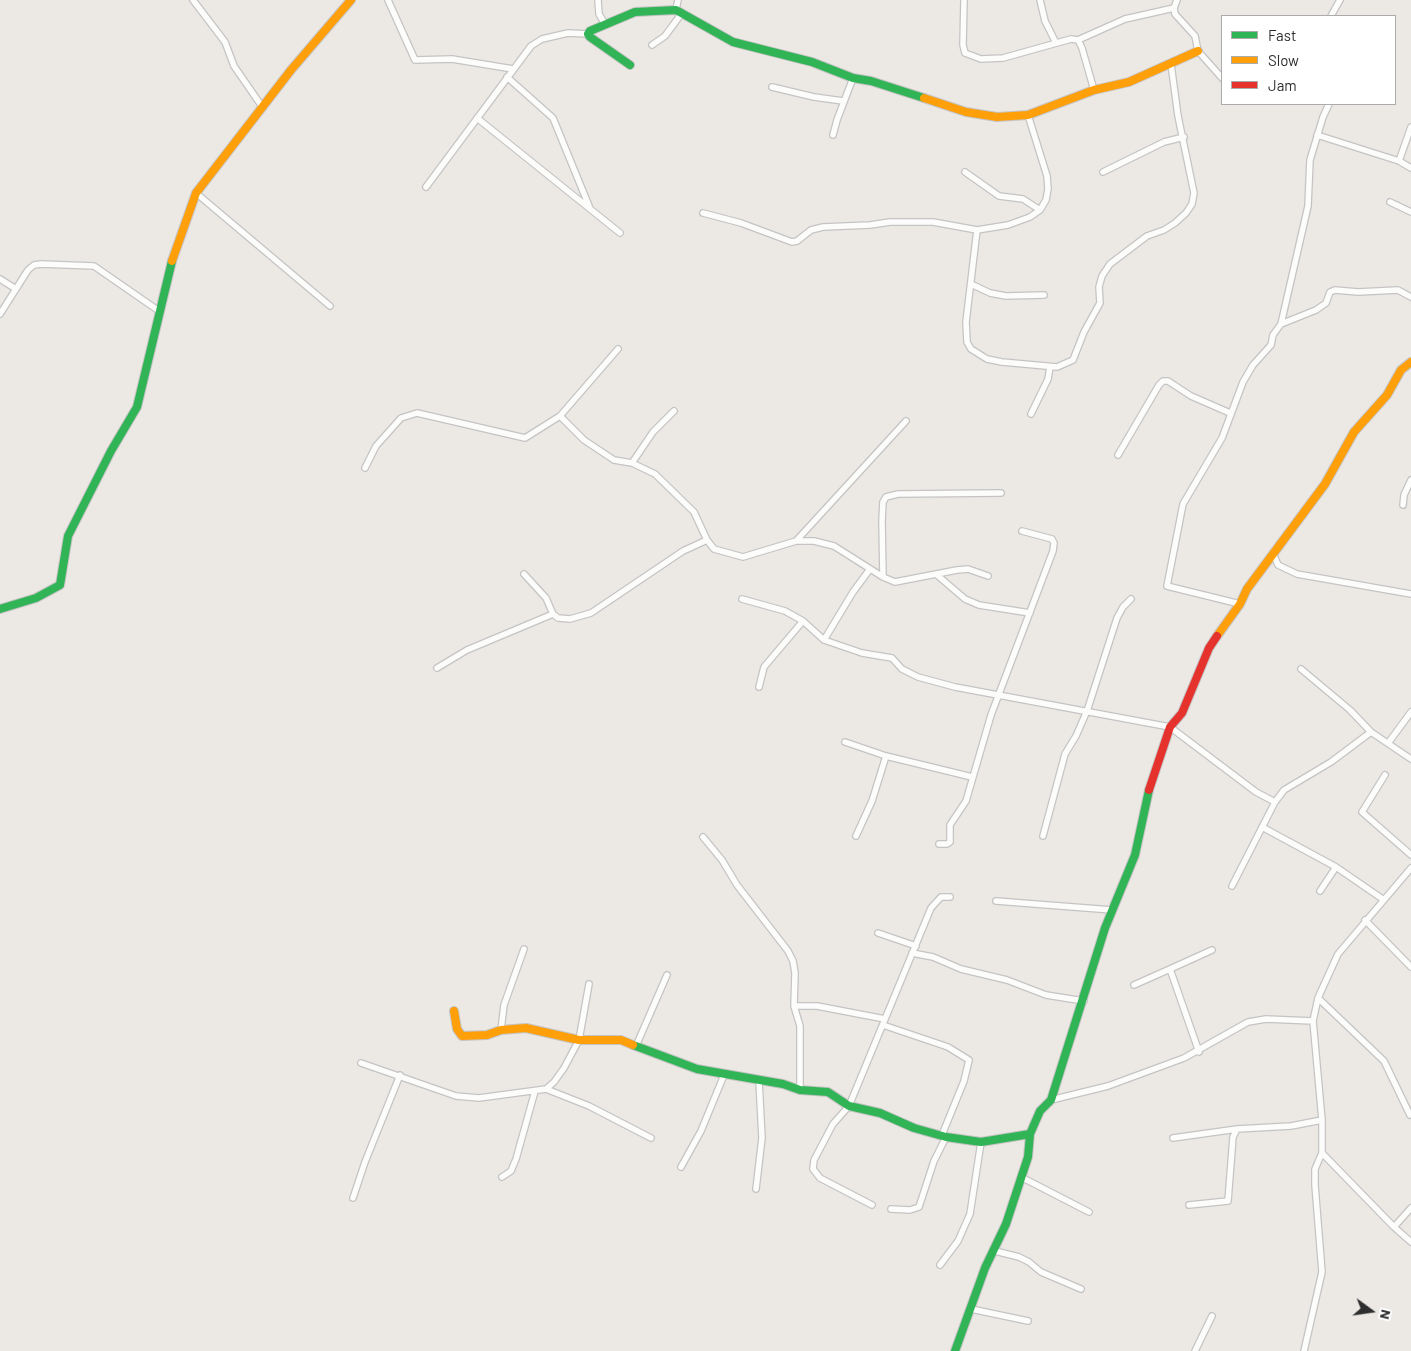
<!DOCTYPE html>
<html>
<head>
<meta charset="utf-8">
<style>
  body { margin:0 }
  #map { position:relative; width:1411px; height:1351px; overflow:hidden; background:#ece8e4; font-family:Barlow,sans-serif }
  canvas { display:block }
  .legend { position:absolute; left:1221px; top:15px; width:175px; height:90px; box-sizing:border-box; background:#fff; border:1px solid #ababab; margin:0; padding:6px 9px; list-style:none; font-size:15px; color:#2e2e2e }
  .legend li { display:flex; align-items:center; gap:10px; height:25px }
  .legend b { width:25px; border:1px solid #ababab }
  .north { position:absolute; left:1346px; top:1286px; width:50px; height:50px; -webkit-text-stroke:4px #fff; paint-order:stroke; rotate:104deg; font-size:14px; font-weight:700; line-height:20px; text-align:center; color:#2e2e2e }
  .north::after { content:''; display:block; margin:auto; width:18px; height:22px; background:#2e2e2e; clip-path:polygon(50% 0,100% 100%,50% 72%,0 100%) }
</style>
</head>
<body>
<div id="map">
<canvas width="1411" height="1351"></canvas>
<ul class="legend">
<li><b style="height:6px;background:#30b455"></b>Fast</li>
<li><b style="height:6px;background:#ff9f0a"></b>Slow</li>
<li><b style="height:6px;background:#e5322d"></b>Jam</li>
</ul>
<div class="north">N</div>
</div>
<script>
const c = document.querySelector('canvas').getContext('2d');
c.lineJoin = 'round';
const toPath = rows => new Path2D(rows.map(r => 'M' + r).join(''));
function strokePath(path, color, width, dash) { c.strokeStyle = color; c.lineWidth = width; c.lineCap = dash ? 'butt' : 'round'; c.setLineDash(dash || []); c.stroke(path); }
const street = toPath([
  [193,0,225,42,234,66,263,108],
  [388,0,415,60,452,59,513,69],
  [598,0,599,14,605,24],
  [964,0,963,45,965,53,981,59,1003,58,1071,39,1078,40,1082,48,1094,90],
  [1040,0,1045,21,1056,43],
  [1177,0,1174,8,1175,14,1195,36,1198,51,1222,78],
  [676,10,678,0],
  [1331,16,1340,0],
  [1078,40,1125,19,1174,8],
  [652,45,665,36,682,13],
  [507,77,553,118,589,206],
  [772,87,814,97,843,101],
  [477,118,620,233],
  [833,135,837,120,853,78],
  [1317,135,1399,161,1411,168],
  [1399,161,1411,127],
  [965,172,999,196,1023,199,1040,210],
  [1103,172,1164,142,1184,137],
  [426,187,531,46,542,39,568,33,588,34],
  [196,193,330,306],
  [1390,202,1411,212],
  [703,213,741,223,792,242,797,241,811,230,823,227,870,225,890,222,933,222,977,230,1008,225,1030,217,1040,210,1046,200,1048,189,1047,176,1028,115],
  [977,230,966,322,967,342,971,349,987,359,1002,362,1057,367,1073,360,1084,332,1100,303,1099,287,1102,276,1110,264,1147,236,1164,230,1175,223,1186,213,1192,204,1194,193,1178,116,1171,64],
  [0,279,16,289],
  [971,284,990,293,1006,296,1044,295],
  [0,314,28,270,34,265,41,264,94,266,159,311],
  [1281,324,1316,310,1326,303,1330,292,1335,290,1358,292,1398,290,1411,297],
  [1031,414,1048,379,1050,367],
  [560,416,584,440,614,460,632,463,655,474,694,512,707,540,714,549,743,557,796,541,906,421],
  [1118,455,1159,385,1163,381,1168,381,1191,396,1230,413],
  [632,463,653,432,674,411],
  [365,468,376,446,401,418,417,413,525,438,560,416,618,349],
  [1403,505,1404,495,1411,480],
  [796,541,814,541,834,546,883,577,895,582,957,570,968,569,988,576],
  [1273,553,1278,565,1297,574,1411,594],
  [524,574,546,598,553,614,558,618,570,619,591,613,683,551,707,540],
  [937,575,965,599,979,605,1030,613],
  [883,577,882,521,883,502,886,497,898,494,1001,493],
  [742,599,785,611,803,621,824,640,862,653,892,658,902,669,918,677,955,687,1170,727,1256,792,1275,802],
  [1240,604,1167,586,1183,504,1222,438,1243,382,1253,365,1271,345,1273,335,1281,324,1308,206,1310,160,1323,117,1329,104],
  [824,640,853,592,870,569],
  [437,668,467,650,553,614],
  [1301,669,1350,710,1371,732,1411,759],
  [759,687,764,667,803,621],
  [845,742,886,756,972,777],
  [1389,742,1411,712],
  [1385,775,1362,812,1411,855],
  [1262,827,1336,867],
  [856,836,872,801,886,756],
  [1043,836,1065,754,1076,736,1087,711,1117,618,1123,607,1131,599],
  [703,837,722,860,737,885,788,951,793,961,795,973,794,1006,800,1026,800,1090],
  [939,844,947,844,950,842,950,825,966,801,991,715,1053,551,1054,543,1052,539,1022,531],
  [1411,868,1338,954,1318,998,1313,1021,1322,1120,1322,1153,1394,1227,1411,1242],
  [1232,886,1275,802,1284,790,1331,762,1371,732],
  [1320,891,1336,867,1384,900],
  [996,901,1112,910],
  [1365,920,1411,967],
  [878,933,916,946],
  [912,953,933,957,961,969,1007,980,1046,995,1084,1001],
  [1134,985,1170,969],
  [1318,998,1384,1061,1410,1115],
  [794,1006,817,1006,885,1019],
  [883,1025,948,1047,969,1060,964,1081,942,1135],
  [501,1030,504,1005,524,949],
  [636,1046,667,975],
  [1199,1052,1170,969,1212,950],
  [361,1063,456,1096,479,1098,546,1089,554,1082,564,1068,579,1040,589,984],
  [546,1089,589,1106,651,1138],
  [1051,1100,1108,1086,1184,1058,1248,1022,1266,1019,1313,1021],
  [1173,1138,1237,1129,1291,1126,1322,1120],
  [681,1167,701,1131,724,1075],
  [502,1177,511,1171,516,1159,535,1091],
  [1021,1177,1089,1212],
  [756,1189,762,1138,759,1081],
  [353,1198,365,1162,400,1075],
  [872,1205,820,1178,813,1169,814,1160,833,1124,849,1106,931,908,941,897,950,897],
  [1189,1205,1228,1201,1233,1137,1237,1129],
  [891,1209,910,1210,919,1207,934,1161,946,1137],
  [1394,1227,1411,1208],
  [995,1251,1019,1257,1029,1262,1041,1272,1081,1289],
  [940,1265,958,1241,970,1214,981,1142],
  [971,1309,1028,1321],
  [1195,1351,1212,1316],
  [1304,1351,1322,1272,1315,1185,1315,1169,1322,1153]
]);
const fast = toPath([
  [630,65,590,37,588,34,590,31,635,12,676,10,733,42,812,62,853,78,871,81,924,98],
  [0,609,36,598,60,585,68,536,111,451,137,407,172,261],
  [633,1045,697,1069,783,1084,800,1090,828,1092,849,1106,880,1113,914,1128,946,1137,981,1142,1030,1134],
  [955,1351,985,1268,1006,1224,1028,1157,1030,1134,1040,1111,1051,1100,1105,928,1135,855,1149,790]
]);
const slow = toPath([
  [924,98,966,112,997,117,1028,115,1094,90,1129,82,1198,51],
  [172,261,196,193,291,70,351,0],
  [1217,636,1240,604,1247,589,1325,484,1354,432,1387,395,1401,370,1411,362],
  [454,1011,457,1029,462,1036,487,1035,501,1030,526,1028,579,1040,621,1040,633,1045]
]);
const jam = toPath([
  [1149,790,1170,727,1182,713,1209,648,1217,636]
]);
strokePath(street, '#c5c4c5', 8);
strokePath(fast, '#c5c4c5', 10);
strokePath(slow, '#c5c4c5', 10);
strokePath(jam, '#c5c4c5', 10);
strokePath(street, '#fcfcfb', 5.5);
strokePath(fast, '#30b455', 8);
strokePath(slow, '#ff9f0a', 8);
strokePath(jam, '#e5322d', 8);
</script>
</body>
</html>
